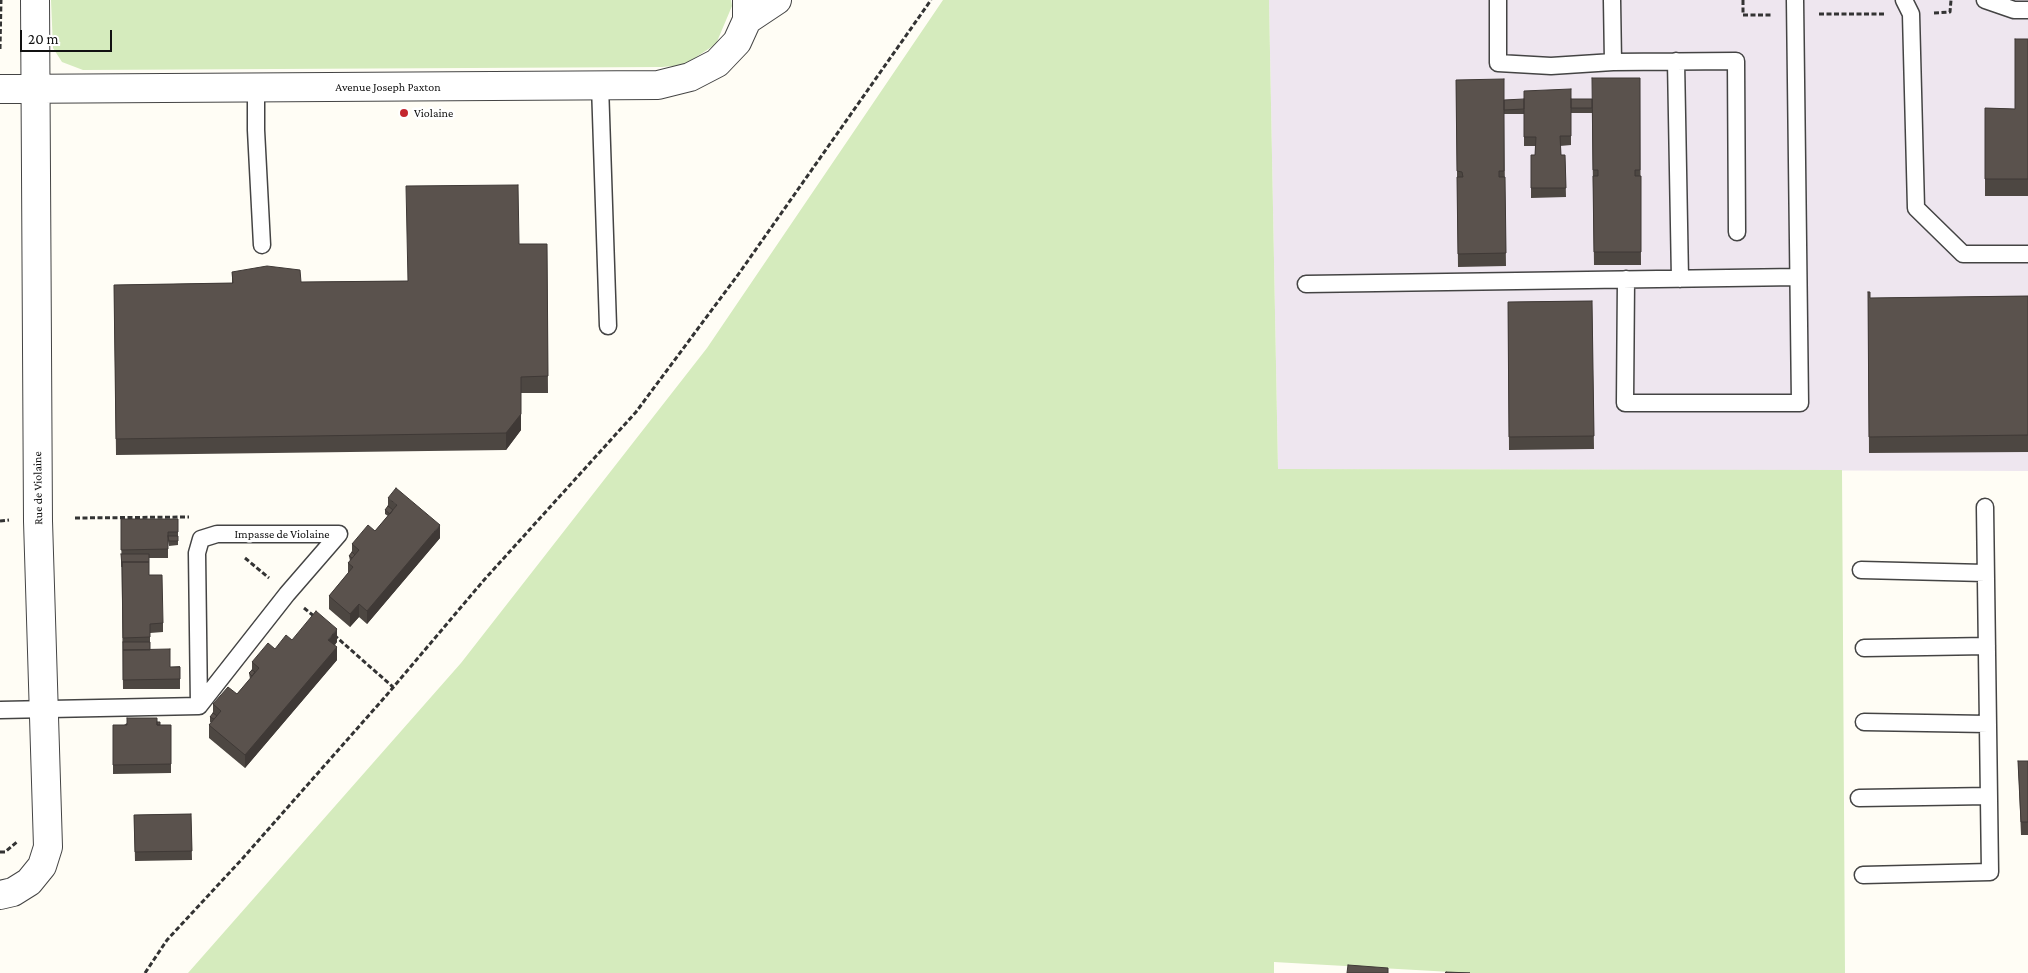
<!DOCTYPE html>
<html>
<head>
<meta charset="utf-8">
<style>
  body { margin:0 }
  #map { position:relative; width:2028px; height:973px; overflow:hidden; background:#fffdf5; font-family:"Crimson Pro",serif }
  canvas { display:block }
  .scale { position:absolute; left:20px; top:30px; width:92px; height:22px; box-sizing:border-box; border:2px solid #111; border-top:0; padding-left:6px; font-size:15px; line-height:18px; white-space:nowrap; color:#111; -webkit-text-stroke:4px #fff; paint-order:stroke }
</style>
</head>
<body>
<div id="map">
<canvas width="2028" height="973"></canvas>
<div class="scale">20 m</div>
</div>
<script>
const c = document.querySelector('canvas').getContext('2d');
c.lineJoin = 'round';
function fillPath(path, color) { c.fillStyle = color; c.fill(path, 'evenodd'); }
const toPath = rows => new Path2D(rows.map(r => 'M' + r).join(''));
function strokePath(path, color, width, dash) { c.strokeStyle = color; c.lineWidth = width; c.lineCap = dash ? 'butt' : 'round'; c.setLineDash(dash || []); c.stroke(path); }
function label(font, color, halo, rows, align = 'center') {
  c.font = font + ' "Crimson Pro",serif'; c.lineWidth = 5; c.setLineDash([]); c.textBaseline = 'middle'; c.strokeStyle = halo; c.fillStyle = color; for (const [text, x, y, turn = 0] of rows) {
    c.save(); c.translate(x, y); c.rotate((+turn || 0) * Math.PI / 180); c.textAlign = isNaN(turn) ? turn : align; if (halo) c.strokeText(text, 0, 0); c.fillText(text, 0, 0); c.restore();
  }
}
const industrial = toPath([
  [1269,0,2028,0,2028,471,1278,469]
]);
const green = toPath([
  [51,0,731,0,732,6,716,44,684,65,662,67,83,70,62,62,53,48],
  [943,0,1269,0,1278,469,1842,470,1845,973,1469,973,1274,962,1274,973,188,973,461,663,707,348]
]);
const path = toPath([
  [1743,0,1743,15,1773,15],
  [1934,13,1950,12,1951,0],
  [1819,14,1885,14],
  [0,49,1,0],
  [75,518,189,517],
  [0,521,9,520],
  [245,558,269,578],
  [304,608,315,617],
  [334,635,393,687],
  [0,852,5,852,18,841],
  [145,973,167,940,243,858,385,697,484,580,636,412,740,272,931,0]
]);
const lane = toPath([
  [1498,0,1498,63,1551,66,1613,62,1736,61,1737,232],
  [1612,0,1613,62],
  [1904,0,1911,14,1916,208,1963,254,2028,254],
  [1985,0,2014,10,2028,10],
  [1676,61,1680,279],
  [600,85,608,326],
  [256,87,256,130,262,245],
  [1626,279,1625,403,1800,403,1795,0],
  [1306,284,1798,277],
  [1861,570,1985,573],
  [1864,648,1987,646],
  [0,710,199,706,287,594,339,534,217,534,201,539,197,553,199,706],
  [1864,722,1988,724],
  [1859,798,1989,796],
  [1863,875,1990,872,1985,507]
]);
const street = toPath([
  [747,20,777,0],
  [0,89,658,85,690,77,717,63,737,42,747,20,747,0],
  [0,895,13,892,29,882,42,866,48,847,38,521,35,0]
]);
const wall = toPath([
  [2028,39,2028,196,1985,196,1985,108,2015,109],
  [1640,78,1641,265,1594,265,1592,113,1571,113,1571,145,1560,146,1561,155,1565,155,1566,197,1531,198,1531,155,1535,155,1535,146,1524,146,1524,114,1504,114,1506,266,1458,267,1456,80,1504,100,1571,102,1592,99],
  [519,244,547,244,548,393,521,393,521,430,506,450,116,455,114,285,232,283,232,272,301,282,408,281],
  [1868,292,1870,298,2028,296,2028,452,1869,453],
  [1592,301,1594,449,1509,450,1508,302],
  [388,498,440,538,367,624,359,617,350,627,329,609,329,596,348,573,348,563,350,561,349,556,352,552,352,544,375,531,388,516,385,514,385,510,388,506],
  [121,519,178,519,178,545,169,546,168,541,168,558,149,558,149,575,163,623,163,632,150,633,150,650,170,667,180,666,180,689,123,689],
  [337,642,335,645,337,660,245,768,209,738,209,725,211,722,210,722,210,717,213,713,213,704,237,694,250,679,249,673,252,670,252,662,275,649],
  [127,723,157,725,171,725,171,773,113,774,113,725,124,725],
  [2018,761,2028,761,2028,835,2021,835],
  [191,814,192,860,135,861,134,815]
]);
const shadedWall = toPath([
  [521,414,521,430,506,450,506,433],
  [440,525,440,538,367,624,367,611],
  [359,604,359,617,350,627,350,614],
  [337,629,337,642,328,653,328,640],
  [337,647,337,660,245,768,245,755]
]);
const building = toPath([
  [2015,39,2028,39,2028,179,1985,179,1985,108,2015,109,2015,39],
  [1592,78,1640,78,1640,170,1635,170,1635,176,1641,176,1641,252,1594,252,1593,176,1598,176,1598,170,1593,170,1592,78],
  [1504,79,1504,171,1499,171,1499,177,1505,177,1506,253,1458,254,1457,177,1463,177,1462,172,1457,171,1456,80,1504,79],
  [1571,89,1571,136,1560,136,1561,155,1565,155,1566,188,1531,188,1531,155,1535,155,1536,137,1524,137,1524,91,1571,89],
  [1524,99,1524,109,1504,110,1504,100,1524,99],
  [1571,99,1592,99,1592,108,1571,108,1571,99],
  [518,185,519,244,547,244,548,376,521,377,521,414,506,433,116,439,114,285,233,283,232,272,267,266,300,270,301,282,408,281,406,186,518,185],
  [1868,292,1870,292,1870,298,2028,296,2028,435,1869,437,1868,292],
  [1592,301,1594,436,1509,437,1508,302,1592,301],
  [396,488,440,525,367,611,359,604,350,614,329,596,353,567,348,563,359,550,352,544,368,525,375,531,397,505,388,498,396,488],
  [388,506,393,510,390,514,385,510,388,506],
  [121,519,178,519,178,532,168,532,168,549,121,550,121,519],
  [168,536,178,536,178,541,169,541,168,536],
  [352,552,355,555,352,558,349,556,352,552],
  [121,554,149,554,149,562,122,562,122,567,121,554],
  [122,562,149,562,149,575,162,575,163,623,150,624,150,637,123,638,122,562],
  [316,611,337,629,328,640,337,647,245,755,209,725,221,711,213,704,228,687,237,694,259,668,252,662,268,643,275,649,286,635,292,640,316,611],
  [123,642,150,642,150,650,123,650,123,642],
  [170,649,170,667,180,667,180,679,123,680,123,650,170,649],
  [252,670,255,672,252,676,249,673,252,670],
  [213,713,217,716,214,719,210,717,213,713],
  [127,718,157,718,157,725,171,725,171,764,113,765,113,725,127,725,127,718],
  [157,722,160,722,160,725,157,725,157,722],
  [2018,761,2028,761,2028,822,2021,822,2018,761],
  [191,814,192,851,135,852,134,815,191,814],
  [1348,965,1388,968,1388,973,1347,973,1348,965],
  [1446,972,1470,973,1445,973,1446,972]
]);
const markers = [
  [404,113,5,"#c4262e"]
];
const streetNames = [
  ["Avenue Joseph Paxton",388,87],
  ["Rue de Violaine",38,488,-91],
  ["Impasse de Violaine",282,534]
];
const poiNames = [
  ["Violaine",414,113]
];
fillPath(industrial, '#eee6ef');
fillPath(green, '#d5ebbd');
strokePath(lane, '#444', 19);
strokePath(street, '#444', 30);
strokePath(path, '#333', 3, [5, 2.5]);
strokePath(lane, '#fff', 16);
strokePath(street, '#fff', 28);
fillPath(wall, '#4d4742');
fillPath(shadedWall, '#3f3936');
fillPath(building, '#5a524d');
strokePath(building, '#3f3936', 1);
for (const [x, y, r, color] of markers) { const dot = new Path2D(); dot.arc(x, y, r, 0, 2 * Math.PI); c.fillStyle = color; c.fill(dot); strokePath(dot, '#fff', 2); }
label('12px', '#111', '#fff', streetNames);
label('12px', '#111', '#fff', poiNames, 'left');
</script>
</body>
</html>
